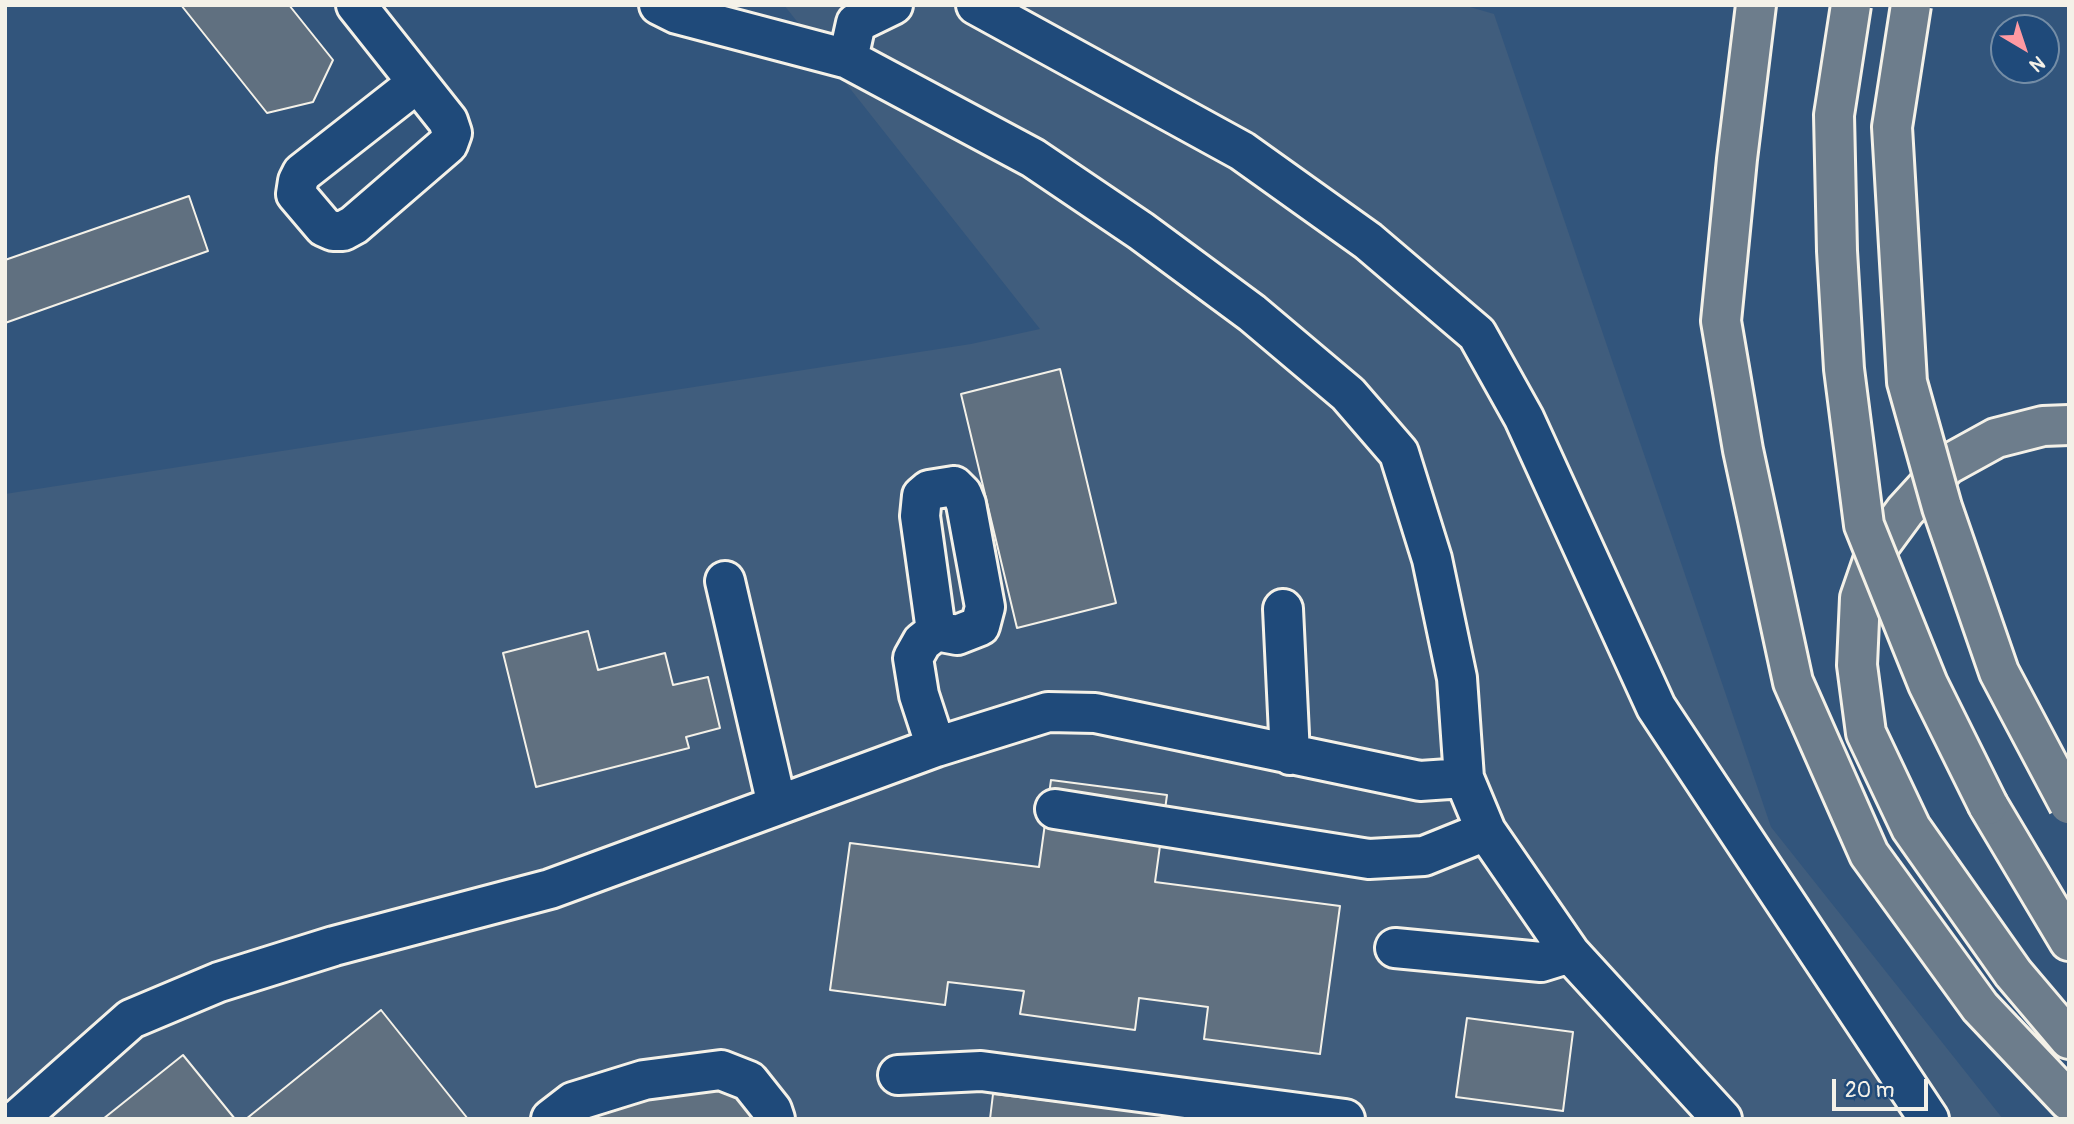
<!DOCTYPE html>
<html>
<head>
<meta charset="utf-8">
<style>
  body { margin:0 }
  #map { position:relative; width:2074px; height:1124px; overflow:hidden; background:#32557c; font-family:Pangolin,sans-serif }
  canvas { display:block }
  .frame { position:absolute; inset:0; border:7px solid #f4f1e8; pointer-events:none }
  .north { position:absolute; left:1990px; top:14px; width:70px; height:70px; box-sizing:border-box; background:#1f4a7a; border:2px solid #748da6; border-radius:50%; rotate:141deg; font-size:19px; font-weight:700; line-height:28px; text-align:center; color:#f4f1e8 }
  .north::after { content:''; display:block; margin:auto; width:24px; height:32px; background:#ff9aa2; clip-path:polygon(50% 0,100% 100%,50% 72%,0 100%) }
  .scale { position:absolute; left:1832px; top:1079px; width:96px; height:32px; box-sizing:border-box; border:4px solid #f4f1e8; border-top:0; padding-left:9px; font-size:21px; line-height:24px; white-space:nowrap; color:#f4f1e8; -webkit-text-stroke:5px #1f4a7a; paint-order:stroke }
</style>
</head>
<body>
<div id="map">
<canvas width="2074" height="1124"></canvas>
<div class="frame"></div>
<div class="north">N</div>
<div class="scale">20 m</div>
</div>
<script>
const c = document.querySelector('canvas').getContext('2d');
c.lineJoin = 'round';
function fillPath(path, color) { c.fillStyle = color; c.fill(path, 'evenodd'); }
const toPath = rows => new Path2D(rows.map(r => 'M' + r).join(''));
function strokePath(path, color, width, dash) { c.strokeStyle = color; c.lineWidth = width; c.lineCap = dash ? 'butt' : 'round'; c.setLineDash(dash || []); c.stroke(path); }
const built = toPath([
  [784,5,1463,5,1494,14,1771,827,2003,1119,5,1119,5,494,971,344,1040,329]
]);
const building = toPath([
  [181,5,289,5,333,60,313,102,267,113,181,5],
  [189,196,208,251,5,323,5,260,189,196],
  [1060,369,1116,603,1017,628,961,394,1060,369],
  [588,631,598,670,665,653,673,685,708,677,720,728,686,737,689,748,536,787,503,653,588,631],
  [1051,780,1167,795,1155,882,1340,906,1320,1054,1204,1039,1208,1007,1139,998,1135,1030,1020,1014,1024,991,948,982,945,1005,830,990,850,843,1039,867,1051,780],
  [381,1010,468,1119,246,1119,381,1010],
  [1467,1018,1573,1032,1563,1111,1456,1097,1467,1018],
  [183,1055,235,1119,103,1119,183,1055],
  [745,1073,756,1119,567,1119,745,1073],
  [993,1094,1206,1119,990,1119,993,1094]
]);
const minor = toPath([
  [356,5,448,121,452,133,448,144,354,225,343,231,333,231,324,227,296,194,298,181,302,173,417,83],
  [659,5,677,14,848,59,1033,158,1141,231,1252,313,1348,394,1399,453,1432,559,1457,678,1464,778,1486,831,1570,953,1722,1119],
  [976,5,1242,151,1368,241,1477,334,1524,418,1656,707,1929,1119],
  [848,59,856,23,893,5],
  [954,486,962,494,966,504,985,607,980,626,957,635,936,631,920,516,922,496,929,490,954,486],
  [725,581,777,805],
  [1283,609,1290,755],
  [936,747,919,695,913,658,922,642,936,631],
  [1055,809,1369,859,1424,856,1486,831],
  [1395,948,1541,962,1570,953],
  [898,1075,981,1071,1345,1119],
  [18,1119,131,1019,219,982,334,946,550,889,936,747,1048,712,1095,713,1420,781,1464,778],
  [551,1119,573,1102,644,1080,721,1070,749,1081,772,1110,775,1119]
]);
const highway = toPath([
  [1756,5,1737,159,1721,321,1743,450,1793,682,1869,854,1980,1007,2069,1101],
  [2069,425,2043,426,1996,438,1947,465,1905,511,1877,549,1860,598,1857,665,1866,733,1911,828,2013,973,2069,1039],
  [1988,805,2069,941]
]);
const highwayBridge = toPath([
  [1851,5,1834,115,1837,251,1844,369,1864,525,1928,684,1988,805],
  [1911,5,1892,127,1907,382,1942,507,1999,672,2069,804]
]);
fillPath(built, '#405d7d');
fillPath(building, '#607080');
strokePath(building, '#f4f1e8', 2);
strokePath(minor, '#f4f1e8', 44);
strokePath(highway, '#f4f1e8', 44);
strokePath(minor, '#1f4a7a', 38);
strokePath(highway, '#6d7d8c', 38);
strokePath(highwayBridge, '#f4f1e8', 44, []);
strokePath(highwayBridge, '#6d7d8c', 38);
</script>
</body>
</html>
